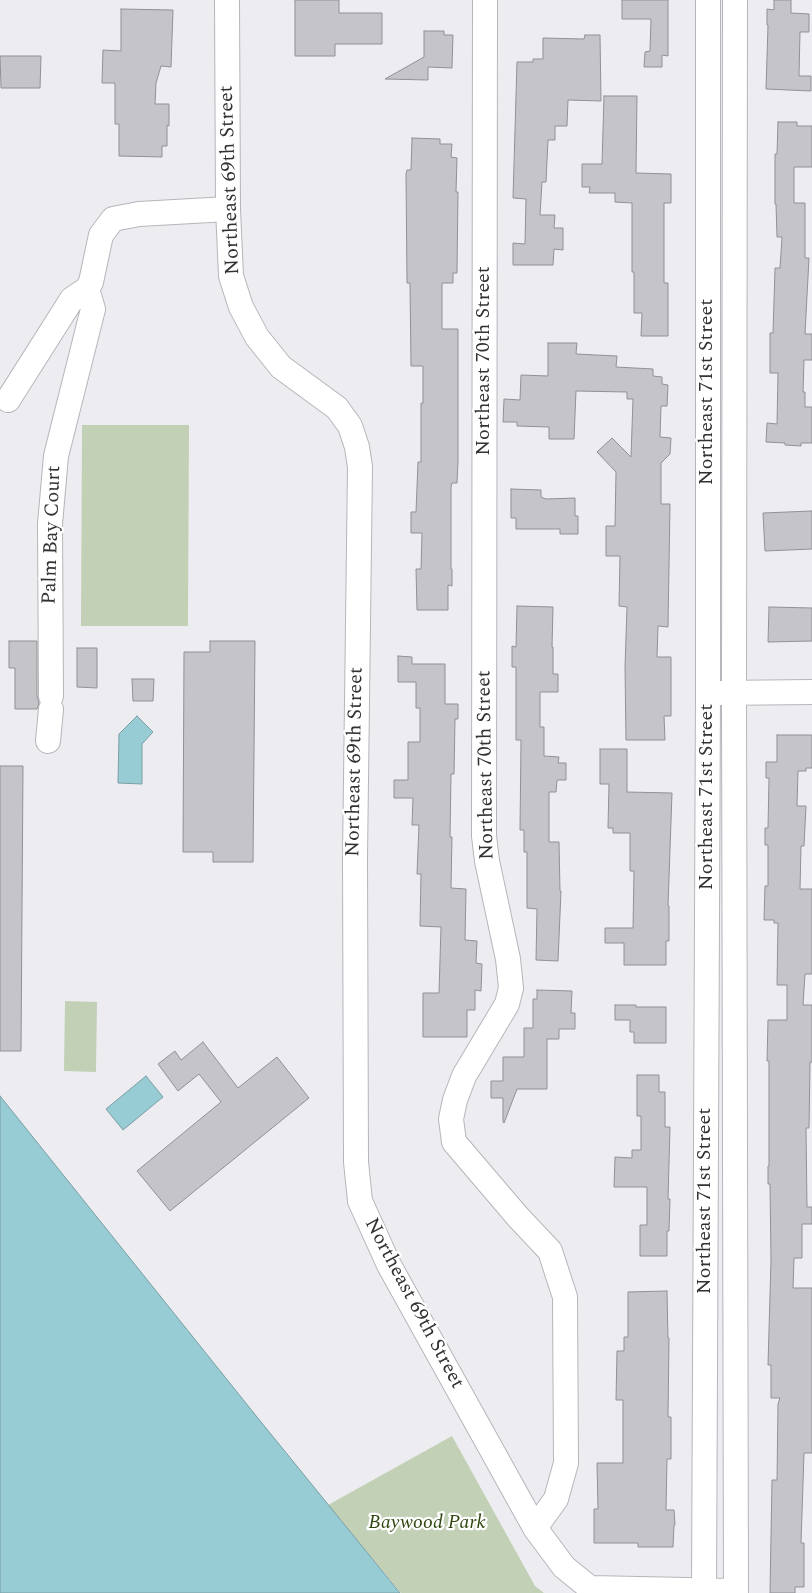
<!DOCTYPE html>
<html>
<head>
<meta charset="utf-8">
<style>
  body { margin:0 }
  canvas { display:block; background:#ededf1 }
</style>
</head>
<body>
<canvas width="812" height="1593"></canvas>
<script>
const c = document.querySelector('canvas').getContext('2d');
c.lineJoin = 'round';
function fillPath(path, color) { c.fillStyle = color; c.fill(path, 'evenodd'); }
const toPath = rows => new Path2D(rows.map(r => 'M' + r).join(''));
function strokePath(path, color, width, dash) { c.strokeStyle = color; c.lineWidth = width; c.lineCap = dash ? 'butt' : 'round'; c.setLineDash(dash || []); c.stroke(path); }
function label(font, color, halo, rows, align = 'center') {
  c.font = font + ' Spectral,serif'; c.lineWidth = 4.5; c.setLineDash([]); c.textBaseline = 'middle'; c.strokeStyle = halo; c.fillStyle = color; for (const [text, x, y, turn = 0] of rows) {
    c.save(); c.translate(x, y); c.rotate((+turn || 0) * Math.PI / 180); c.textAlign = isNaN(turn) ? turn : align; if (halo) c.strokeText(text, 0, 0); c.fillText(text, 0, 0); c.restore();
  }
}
const green = toPath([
  [82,425,189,425,188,626,81,626],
  [65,1001,97,1002,96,1072,64,1071],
  [452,1436,535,1586,544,1593,401,1593,328,1505]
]);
const water = toPath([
  [137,716,153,732,142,744,142,784,118,783,119,734,137,716],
  [146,1076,163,1097,123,1130,106,1109,146,1076],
  [0,1096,257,1417,400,1593,0,1593,0,1096]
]);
const building = toPath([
  [295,0,339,0,339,13,382,13,382,44,335,44,335,56,295,56,295,0],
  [622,0,668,0,668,56,662,55,662,67,644,67,645,52,650,51,651,19,622,19,622,0],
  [774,0,791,0,791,13,809,14,809,32,800,32,799,76,811,76,811,91,766,89,768,25,767,25,767,9,774,10,774,0],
  [121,9,173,10,171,67,161,66,156,83,155,104,169,104,169,126,167,125,167,146,162,146,162,157,119,156,119,124,115,124,115,83,102,83,103,50,121,51,121,9],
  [424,31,444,31,444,35,453,35,452,68,428,67,428,80,385,79,424,57,424,31],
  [585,35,600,35,601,101,568,100,567,126,555,126,555,140,548,140,546,182,542,182,540,215,555,215,554,228,563,228,563,250,554,249,553,265,513,265,513,243,525,244,526,199,513,198,517,62,533,62,533,59,543,59,543,38,584,39,585,35],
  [0,56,41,56,40,88,1,88,0,56],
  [604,96,637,96,636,173,671,174,671,203,664,203,664,283,668,283,668,336,641,336,642,313,634,313,634,272,632,272,632,203,615,202,615,193,589,193,590,187,582,187,582,164,602,164,604,96],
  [778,122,797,122,797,126,812,126,812,167,794,167,794,203,805,203,805,258,809,258,805,334,812,334,812,360,804,360,803,392,805,392,805,407,812,407,812,443,801,443,801,446,785,445,785,443,766,442,767,423,777,424,778,373,770,373,770,333,773,333,775,268,780,268,782,237,777,237,776,204,775,204,775,154,777,154,778,122],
  [412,138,440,139,440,144,452,144,451,157,457,158,456,192,458,192,457,273,453,273,453,283,442,283,442,329,458,329,458,461,457,483,452,483,451,487,451,569,452,569,452,586,448,585,448,610,417,610,416,569,421,569,422,533,411,533,411,512,416,512,418,462,421,462,421,403,423,403,423,366,411,366,410,283,407,283,406,174,407,170,411,170,412,138],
  [548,343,577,343,576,354,617,356,616,367,653,369,653,376,662,377,662,384,668,385,667,406,661,406,660,437,671,438,670,454,661,463,661,504,670,504,668,627,658,626,657,657,671,657,671,716,664,716,665,740,626,740,625,667,627,607,619,606,620,556,606,556,606,526,615,526,616,472,597,452,612,438,631,457,633,399,627,399,627,392,576,391,574,439,549,439,549,427,517,426,517,422,503,422,504,399,520,400,521,375,548,376,548,343],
  [511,489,541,490,541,497,546,499,575,498,575,516,578,516,578,534,560,534,560,529,516,529,516,518,511,518,511,489],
  [812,511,812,549,765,551,763,513,812,511],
  [517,606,553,607,552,647,553,647,553,674,558,674,558,692,540,692,540,727,544,727,544,756,559,757,558,763,566,763,566,780,557,780,556,792,549,792,549,842,559,842,560,891,561,891,558,961,536,960,537,909,527,908,527,852,524,852,524,830,520,830,521,740,516,740,516,667,512,667,512,646,516,647,517,606],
  [769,607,812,608,812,641,768,642,769,607],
  [9,641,37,641,37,696,39,703,37,709,15,709,15,668,9,668,9,641],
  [210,641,255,641,253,862,213,862,213,852,183,852,184,652,210,652,210,641],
  [77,648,97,648,97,688,77,687,77,648],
  [398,656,412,657,412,664,445,664,445,704,458,704,458,719,455,719,454,774,451,774,450,837,452,837,451,888,466,889,465,940,477,941,476,963,482,964,481,991,475,990,475,1010,467,1010,467,1037,423,1037,423,993,439,993,441,927,420,926,421,874,417,874,419,825,412,825,413,798,394,798,394,780,408,780,408,742,420,742,420,708,416,708,416,682,398,682,398,656],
  [132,679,154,679,153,701,133,701,132,679],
  [777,735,812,735,812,768,806,768,806,771,798,771,797,806,806,806,804,846,801,846,800,889,812,889,812,974,805,974,803,1005,812,1005,812,1062,810,1062,809,1128,806,1128,807,1207,812,1207,812,1224,802,1224,802,1258,794,1258,793,1288,812,1288,812,1453,804,1453,801,1543,804,1543,804,1587,795,1587,795,1593,770,1593,772,1480,777,1480,778,1404,780,1398,771,1398,771,1365,768,1365,771,1260,770,1184,768,1184,768,1166,769,1166,769,1061,767,1061,768,1020,787,1020,787,985,777,985,778,923,774,923,774,920,764,920,765,886,768,886,768,845,765,845,765,828,768,828,769,778,766,778,766,762,777,762,777,735],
  [600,749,627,749,627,792,672,793,668,906,669,906,669,941,666,941,666,965,624,965,624,943,605,943,605,928,633,928,634,871,630,871,630,833,613,833,613,828,608,828,609,784,600,784,600,749],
  [0,766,23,766,21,1051,0,1051,0,766],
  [537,990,572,991,571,1013,575,1013,575,1029,559,1029,559,1039,547,1039,547,1089,517,1089,504,1123,503,1122,503,1098,491,1098,491,1081,503,1081,503,1057,524,1057,524,1028,533,1028,533,999,537,999,537,990],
  [615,1005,636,1005,636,1007,666,1007,666,1043,634,1043,634,1032,630,1032,630,1020,615,1020,615,1005],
  [203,1042,238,1088,277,1057,309,1098,170,1211,137,1171,221,1102,199,1074,178,1091,158,1064,175,1051,181,1060,203,1042],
  [637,1075,659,1075,659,1092,665,1092,665,1127,670,1127,668,1199,670,1199,669,1231,667,1231,667,1256,640,1256,640,1225,647,1225,647,1187,614,1187,615,1157,632,1158,632,1150,641,1150,641,1116,637,1116,637,1075],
  [667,1291,668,1338,669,1338,668,1417,671,1417,671,1459,667,1459,666,1510,674,1510,675,1525,674,1525,673,1547,638,1547,638,1543,594,1543,594,1509,598,1509,597,1463,623,1463,623,1400,616,1400,617,1351,624,1351,624,1337,628,1337,628,1292,667,1291]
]);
const minor = toPath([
  [227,0,228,209,231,276,241,307,257,337,281,367,337,408,350,426,357,447,360,467,355,858,356,1162,360,1201,389,1265,535,1528,564,1567,590,1588,736,1591],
  [485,0,484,836,487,861,508,959,511,988,507,1004,464,1076,455,1100,451,1119,454,1142,518,1217,550,1251,565,1297,566,1463,556,1499,535,1528],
  [735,0,734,693,736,1593],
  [8,400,72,299,87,289,91,282,101,235,113,219,139,214,228,209],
  [718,693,812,692],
  [51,696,50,524,56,456,93,309,87,289],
  [48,741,51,709],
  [704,1593,708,693,708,0]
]);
const streetNames = [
  ["Northeast 69th Street",231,180,-92],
  ["Northeast 70th Street",485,361,-90],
  ["Northeast 71st Street",708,392,-90],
  ["Palm Bay Court",53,535,-88],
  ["Northeast 69th Street",356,762,-89],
  ["Northeast 70th Street",487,765,-91],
  ["Northeast 71st Street",708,797,-90],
  ["Northeast 71st Street",706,1201,-90],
  ["Northeast 69th Street",413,1304,62]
];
const parkNames = [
  ["Baywood Park",427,1524]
];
fillPath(green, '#c2d0b6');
fillPath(water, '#98ccd4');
strokePath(water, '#799ea4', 1);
fillPath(building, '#c5c5c9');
strokePath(building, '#919095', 1);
strokePath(minor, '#b6b5ba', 26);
strokePath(minor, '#fff', 24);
label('20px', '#323234', '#fff', streetNames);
label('italic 20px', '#2f470f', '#fff', parkNames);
</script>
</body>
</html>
